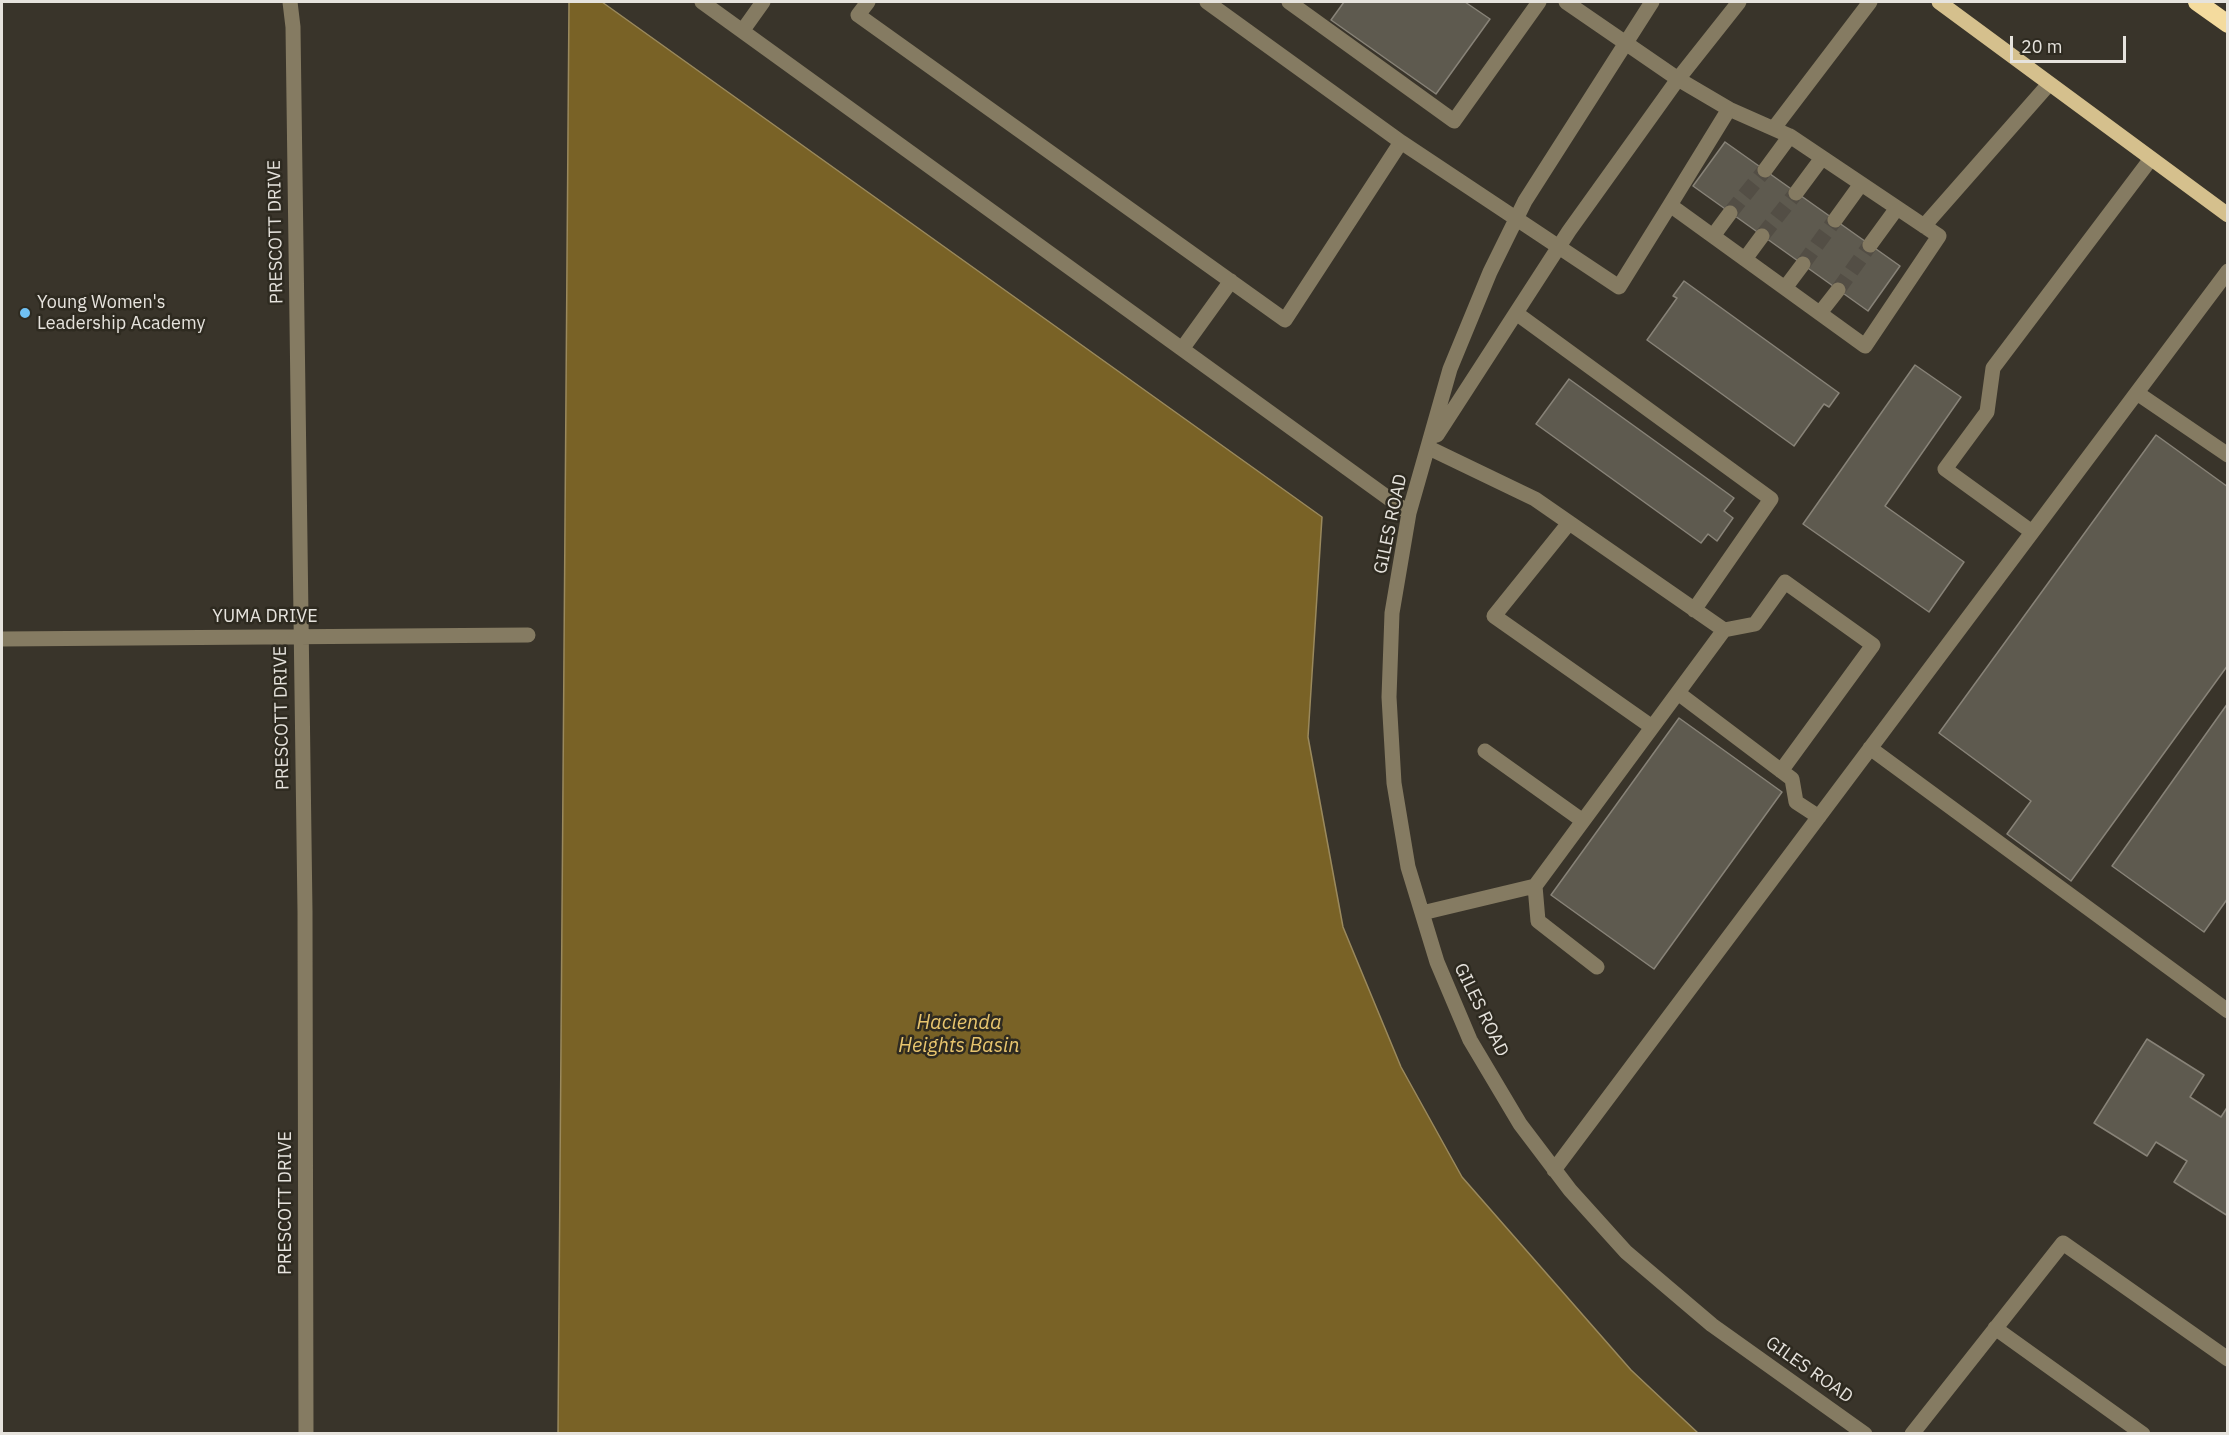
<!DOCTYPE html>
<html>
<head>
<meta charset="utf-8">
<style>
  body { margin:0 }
  #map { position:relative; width:2229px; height:1435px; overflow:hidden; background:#39342a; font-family:"IBM Plex Sans",sans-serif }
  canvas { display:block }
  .frame { position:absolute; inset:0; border:3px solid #e6e3dd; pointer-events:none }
  .scale { position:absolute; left:2010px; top:36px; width:116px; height:27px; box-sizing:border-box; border:3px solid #e6e3dd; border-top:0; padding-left:8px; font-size:18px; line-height:21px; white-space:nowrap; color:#e6e3dd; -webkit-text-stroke:4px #2e2a20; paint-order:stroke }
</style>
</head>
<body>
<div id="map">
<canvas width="2229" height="1435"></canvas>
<div class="frame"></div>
<div class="scale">20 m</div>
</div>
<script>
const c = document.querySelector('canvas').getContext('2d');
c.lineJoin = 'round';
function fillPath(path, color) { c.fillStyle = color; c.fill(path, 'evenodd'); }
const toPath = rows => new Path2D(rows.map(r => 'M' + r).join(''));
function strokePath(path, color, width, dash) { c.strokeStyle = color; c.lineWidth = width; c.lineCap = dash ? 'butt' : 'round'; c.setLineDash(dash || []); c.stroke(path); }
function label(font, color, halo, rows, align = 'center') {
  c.font = font + ' "IBM Plex Sans",sans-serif'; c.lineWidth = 5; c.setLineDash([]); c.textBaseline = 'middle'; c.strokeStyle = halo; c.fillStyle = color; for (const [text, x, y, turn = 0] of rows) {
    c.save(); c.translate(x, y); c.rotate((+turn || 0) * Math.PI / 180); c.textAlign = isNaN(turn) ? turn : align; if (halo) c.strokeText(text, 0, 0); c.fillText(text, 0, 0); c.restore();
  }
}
const water = toPath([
  [569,2,602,2,1322,517,1308,737,1343,927,1401,1067,1462,1177,1631,1370,1698,1433,558,1433,569,2]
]);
const building = toPath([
  [1344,2,1465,2,1490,19,1436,94,1331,20,1344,2],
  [1725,142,1900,266,1868,311,1693,186,1725,142],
  [1684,281,1839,393,1829,407,1824,404,1794,446,1647,340,1677,298,1673,296,1684,281],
  [1915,365,1961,397,1885,506,1964,562,1929,612,1803,524,1915,365],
  [1569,379,1734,498,1724,511,1733,518,1717,541,1708,534,1701,543,1536,424,1569,379],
  [2156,435,2228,487,2228,665,2071,881,2007,834,2031,801,1939,733,2156,435],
  [2228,703,2228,898,2204,932,2112,866,2228,703],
  [1679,718,1782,792,1654,969,1551,895,1679,718],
  [2147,1039,2204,1075,2190,1097,2221,1117,2228,1106,2228,1216,2174,1182,2187,1161,2156,1142,2147,1156,2094,1123,2147,1039]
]);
const minorTunnel = toPath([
  [1730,213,1765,170],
  [1762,236,1796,193],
  [1803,264,1835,220],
  [1838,290,1870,245]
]);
const minor = toPath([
  [290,2,293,27,305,911,306,1434],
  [702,2,1409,513],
  [868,2,858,15,1285,320,1401,142,1207,2],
  [1289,2,1454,121,1539,2],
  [1652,2,1525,201,1490,272,1450,369,1409,513,1392,613,1389,697,1394,783,1408,867,1437,962,1470,1040,1520,1124,1570,1190,1626,1252,1712,1325,1865,1434],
  [743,30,763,2],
  [1774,128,1870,2],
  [1401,142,1619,287,1670,205,1865,346,1939,236,1790,136,1729,109,1678,79,1566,2],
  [1765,170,1790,136],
  [1796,193,1822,158],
  [1670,205,1729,109],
  [1835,220,1861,184],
  [1924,226,2049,84],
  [1713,236,1730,213],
  [1870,245,1897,208],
  [1745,259,1762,236],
  [1785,288,1803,264],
  [1516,313,1771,499,1694,610],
  [1820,313,1838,290],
  [1182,349,1231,281],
  [2137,393,2228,455],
  [1437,435,1569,231,1678,79,1739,2],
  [1429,448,1535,499,1724,630],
  [1569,523,1494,616,1652,727],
  [2032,532,1945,469,1987,412,1993,368,2150,160],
  [2,639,528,635],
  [1678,693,1792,779,1796,802,1819,817],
  [1870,748,2228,1011],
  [1485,751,1583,821],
  [1535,886,1538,921,1597,967],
  [1422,913,1535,886,1724,630,1755,624,1785,582,1873,645,1781,771],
  [1554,1170,2228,271],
  [1995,1328,2143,1434],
  [1912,1434,2063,1243,2228,1359]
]);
const major = toPath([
  [1939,2,2228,215]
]);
const highway = toPath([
  [2197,2,2228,24]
]);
const markers = [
  [25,313,6,"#70c1f4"]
];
const streetNames = [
  ["PRESCOTT DRIVE",276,232,-91],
  ["GILES ROAD",1391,524,-78],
  ["YUMA DRIVE",265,617],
  ["PRESCOTT DRIVE",282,718,-91],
  ["GILES ROAD",1481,1010,64],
  ["PRESCOTT DRIVE",286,1203,-90],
  ["GILES ROAD",1809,1370,35]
];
const poiNames = [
  ["Young Women's",37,303],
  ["Leadership Academy",37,324]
];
const waterNames = [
  ["Hacienda",959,1023],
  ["Heights Basin",959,1046]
];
fillPath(water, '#796226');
strokePath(water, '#9a895d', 1.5);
fillPath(building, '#5e5a4f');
strokePath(building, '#888378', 1.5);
strokePath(minorTunnel, '#534e45', 15, [15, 8]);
strokePath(minor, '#857b62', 15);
strokePath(major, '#d5c08d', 15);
strokePath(highway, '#f4db9e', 18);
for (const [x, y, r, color] of markers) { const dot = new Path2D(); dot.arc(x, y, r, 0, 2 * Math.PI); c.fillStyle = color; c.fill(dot); strokePath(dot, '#2e2a20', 2); }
label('18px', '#e6e3dd', '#2e2a20', streetNames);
label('18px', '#e6e3dd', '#2e2a20', poiNames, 'left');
label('italic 20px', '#e8c56e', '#2e2a20', waterNames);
</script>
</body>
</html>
